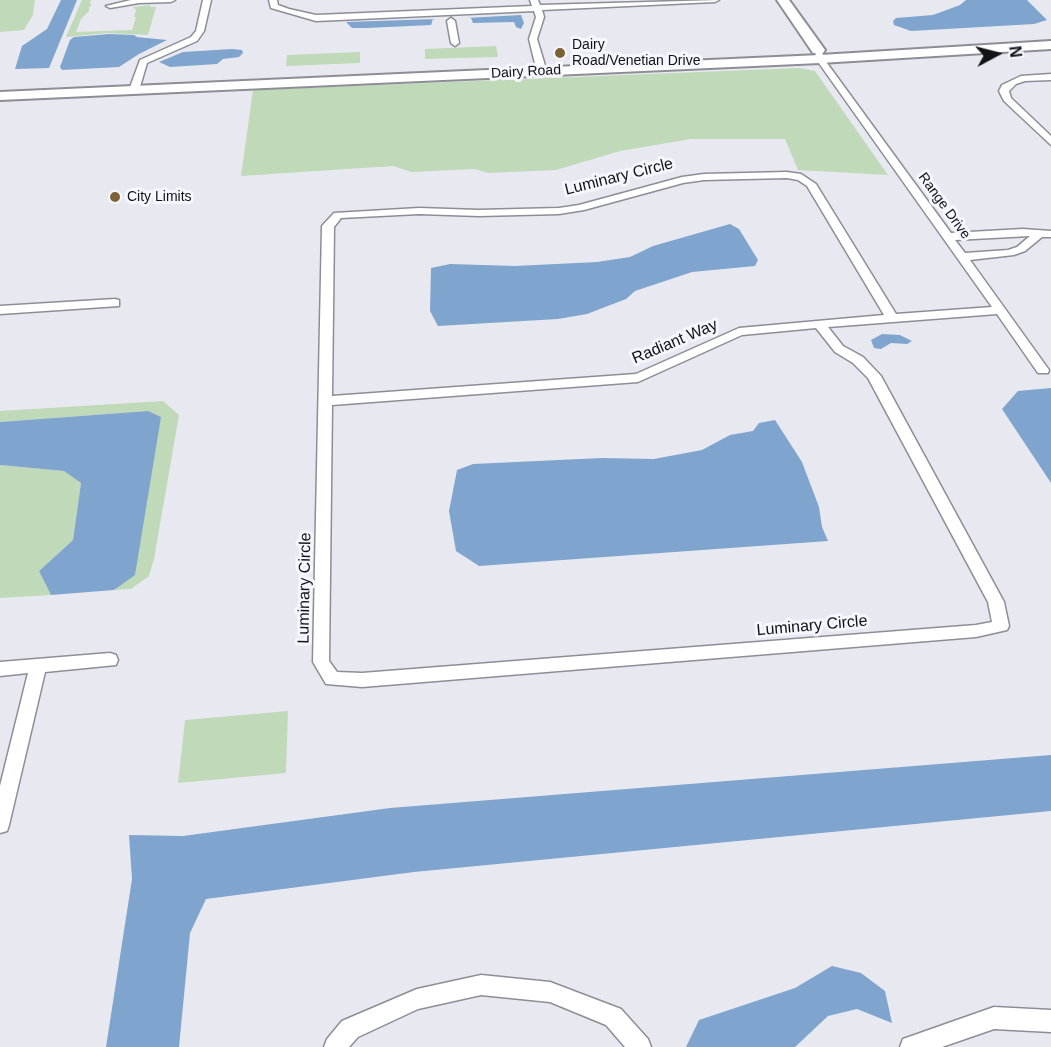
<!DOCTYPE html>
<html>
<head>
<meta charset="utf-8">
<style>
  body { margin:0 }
  #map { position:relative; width:1051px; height:1047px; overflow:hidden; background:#e8e9f0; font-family:Arial,sans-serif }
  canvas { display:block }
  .north { position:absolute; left:967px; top:24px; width:60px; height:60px; -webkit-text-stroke:4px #f5f6fe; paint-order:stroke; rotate:83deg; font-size:16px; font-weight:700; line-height:24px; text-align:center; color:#131316 }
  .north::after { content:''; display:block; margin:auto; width:21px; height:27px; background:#131316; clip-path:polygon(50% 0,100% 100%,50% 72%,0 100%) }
</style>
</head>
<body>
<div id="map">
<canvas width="1051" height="1047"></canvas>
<div class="north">N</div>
</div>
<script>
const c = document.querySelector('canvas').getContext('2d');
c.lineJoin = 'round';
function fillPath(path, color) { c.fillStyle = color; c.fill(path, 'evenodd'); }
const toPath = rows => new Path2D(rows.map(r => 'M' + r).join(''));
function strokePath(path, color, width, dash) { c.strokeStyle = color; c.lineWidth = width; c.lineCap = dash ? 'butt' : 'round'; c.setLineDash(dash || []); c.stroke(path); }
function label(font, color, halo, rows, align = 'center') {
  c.font = font + ' Arial,sans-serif'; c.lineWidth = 6; c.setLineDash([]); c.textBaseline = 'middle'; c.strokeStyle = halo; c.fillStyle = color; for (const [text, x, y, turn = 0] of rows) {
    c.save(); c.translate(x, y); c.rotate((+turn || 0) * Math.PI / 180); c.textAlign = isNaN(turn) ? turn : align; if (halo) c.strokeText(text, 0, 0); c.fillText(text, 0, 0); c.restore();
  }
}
const green = toPath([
  [0,0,35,0,33,15,24,30,0,32],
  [82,0,91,0,90,3,92,5,89,7,89,11,81,19,76,32,132,30,136,17,134,17,136,10,133,7,150,5,150,7,156,7,148,35,107,33,66,37],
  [496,46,498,57,425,59,425,49],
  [360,52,360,63,286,66,287,55],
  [799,68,815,71,888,175,798,170,785,139,691,139,620,151,556,170,488,173,475,169,412,172,393,166,241,176,253,90],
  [163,401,179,415,154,559,149,576,131,589,114,590,135,574,148,411,0,422,0,411],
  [0,465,64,471,81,483,73,540,39,571,51,595,0,598],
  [288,711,286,773,178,783,185,720]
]);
const water = toPath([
  [61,0,77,0,49,68,15,69,22,46,47,29],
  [966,0,1027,0,1047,20,1034,24,911,31,894,25,893,21,896,18,933,15,960,5],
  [521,15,524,23,521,29,516,27,514,22,473,23,471,18,466,18],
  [433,19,431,25,367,28,352,28,346,22,437,19],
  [109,34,134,35,137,37,167,40,139,54,119,67,62,70,60,67,70,40,74,37],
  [232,49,242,50,243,53,239,57,223,59,217,64,170,67,159,62,183,52],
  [730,224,739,229,758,260,755,266,692,272,635,291,626,299,587,314,558,319,438,326,430,311,431,268,450,264,515,266,597,262,630,257,653,246],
  [882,334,900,335,912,341,907,344,891,343,881,349,874,348,871,340],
  [1051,388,1051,483,1002,409,1018,391],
  [148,411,161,417,135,575,114,590,51,595,39,571,73,540,81,483,64,471,0,465,0,422],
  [775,420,802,462,819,507,822,527,828,541,479,566,456,551,449,511,457,470,473,464,602,458,654,459,702,450,730,435,753,431,759,423],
  [1051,755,1051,811,414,872,206,899,190,933,179,1047,106,1047,132,879,129,835,183,836,390,808],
  [832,966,861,973,885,991,892,1023,857,1009,828,1016,795,1047,686,1047,699,1020,795,988]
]);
const street = toPath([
  [131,0,175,0,171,2,139,3,110,8,106,6,131,0],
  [203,0,211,0,204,31,197,41,147,63,139,90,131,92,129,90,140,60,191,37,196,31,203,0],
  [269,0,277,0,278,5,289,9,316,15,532,6,530,0,538,0,540,5,719,0,715,2,542,10,544,17,537,39,547,72,542,75,537,72,529,39,536,17,534,11,316,21,271,8,269,0],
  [451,18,455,21,459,43,455,46,451,43,447,21,451,18],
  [815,48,821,48,824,59,951,233,1023,229,1051,231,1051,237,1042,237,1025,251,1014,255,970,260,1049,370,1048,373,1038,373,997,314,828,327,843,346,863,357,881,376,1004,602,1009,626,1007,630,976,637,362,687,326,684,313,662,322,226,334,213,419,208,479,210,559,208,579,205,682,177,704,174,787,172,801,174,816,184,896,314,992,307,816,59,815,48],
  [787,178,798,180,807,186,884,315,739,328,636,374,332,396,334,227,341,218,419,214,479,216,559,214,584,210,683,183,704,180,787,178],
  [1030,236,1017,247,1008,250,965,253,955,240,1030,236],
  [816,328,835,352,853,363,868,378,988,602,992,622,976,625,362,673,337,672,329,661,332,405,638,382,742,335,816,328],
  [1051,74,1051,80,1025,81,1016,84,1009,91,1011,98,1051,136,1051,145,1004,101,999,91,1002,85,1021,76,1051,74],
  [115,299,119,300,119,306,0,314,0,306,115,299],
  [110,653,116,655,118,660,116,665,45,672,9,825,7,831,0,833,0,786,28,673,0,676,0,662,110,653],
  [481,975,550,982,621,1009,648,1039,651,1047,625,1047,606,1025,550,1002,481,995,418,1009,358,1037,349,1047,324,1047,327,1039,342,1021,417,989,481,975],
  [994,1007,1051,1010,1051,1032,994,1029,942,1047,900,1047,903,1039,994,1007]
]);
const secondary = toPath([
  [777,0,789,0,825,50,823,53,813,53,777,0],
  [1051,41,1051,49,820,63,0,100,0,92,820,55,1051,41]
]);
const markers = [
  [560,53,6,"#7c6234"],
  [115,197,6,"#7c6234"]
];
const farPoinames = [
  ["Dairy",572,45],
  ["Road/Venetian Drive",572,61],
  ["City Limits",127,197]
];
const farStreetnames = [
  ["Dairy Road",526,72,-3],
  ["Range Drive",944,206,54]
];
const streetNames = [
  ["Luminary Circle",619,177,-14],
  ["Radiant Way",675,342,-23],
  ["Luminary Circle",305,588,-89],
  ["Luminary Circle",812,626,-5]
];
fillPath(green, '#c0d9b8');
fillPath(water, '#7fa4cd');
strokePath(street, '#8d8e95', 3);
strokePath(secondary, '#8d8e95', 4);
fillPath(street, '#fff');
fillPath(secondary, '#fff');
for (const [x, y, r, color] of markers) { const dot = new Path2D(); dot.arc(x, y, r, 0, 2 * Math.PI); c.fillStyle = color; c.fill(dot); strokePath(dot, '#f5f6fe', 2); }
label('14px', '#131316', '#f5f6fe', farPoinames, 'left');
label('14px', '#131316', '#f5f6fe', farStreetnames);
label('16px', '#131316', '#f5f6fe', streetNames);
</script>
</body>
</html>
